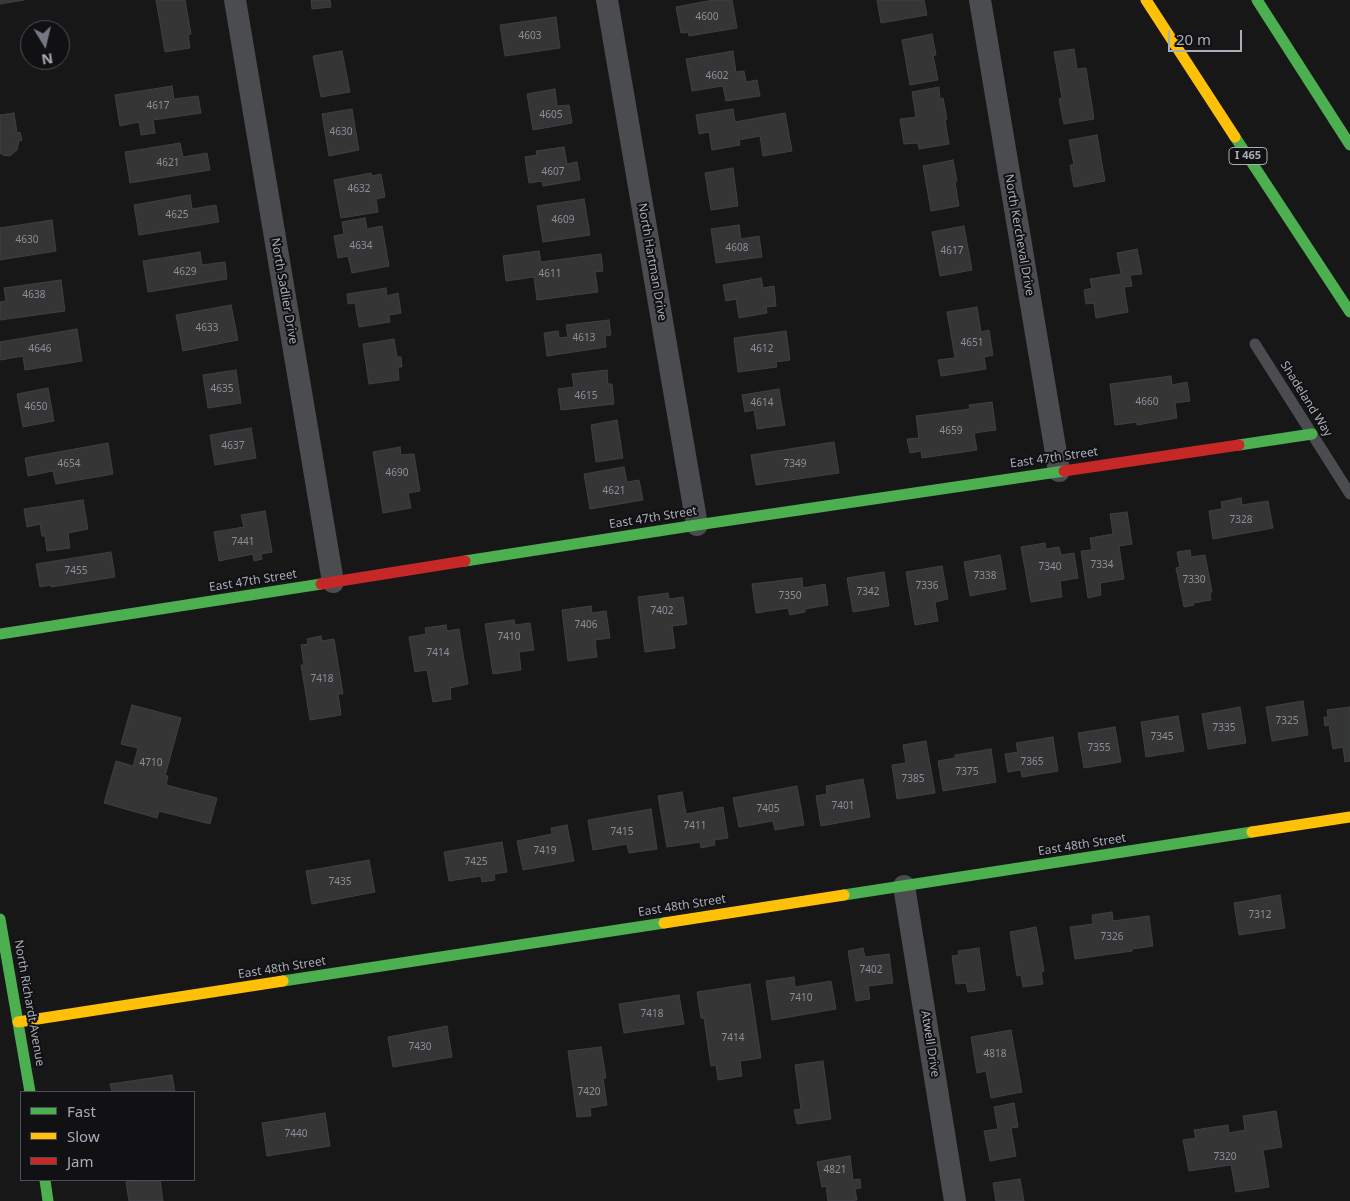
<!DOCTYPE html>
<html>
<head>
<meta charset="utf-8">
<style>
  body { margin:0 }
  #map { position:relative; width:1350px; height:1201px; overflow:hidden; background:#171717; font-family:"Noto Sans",sans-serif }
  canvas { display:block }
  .legend { position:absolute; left:20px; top:1091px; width:175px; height:90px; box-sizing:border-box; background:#111113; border:1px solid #4d4f55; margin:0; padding:6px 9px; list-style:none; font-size:15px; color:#a8adb8 }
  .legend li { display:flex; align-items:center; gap:10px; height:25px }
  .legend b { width:25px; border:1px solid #4d4f55 }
  .north { position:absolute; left:20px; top:20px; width:50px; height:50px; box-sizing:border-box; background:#111113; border:1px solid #4d4f55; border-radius:50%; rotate:171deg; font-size:14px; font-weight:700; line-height:20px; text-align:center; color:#a8adb8 }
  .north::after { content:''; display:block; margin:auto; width:18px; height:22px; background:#757880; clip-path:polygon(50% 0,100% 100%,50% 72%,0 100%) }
  .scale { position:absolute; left:1168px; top:30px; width:74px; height:22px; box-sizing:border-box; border:2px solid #a8adb8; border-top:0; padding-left:6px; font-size:15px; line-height:18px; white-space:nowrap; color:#a8adb8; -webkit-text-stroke:4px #111113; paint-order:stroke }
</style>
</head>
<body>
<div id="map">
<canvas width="1350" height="1201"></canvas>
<ul class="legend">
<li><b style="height:6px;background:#4caf50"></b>Fast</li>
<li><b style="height:6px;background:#ffc107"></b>Slow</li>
<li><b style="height:6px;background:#c62828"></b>Jam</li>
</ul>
<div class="north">N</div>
<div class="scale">20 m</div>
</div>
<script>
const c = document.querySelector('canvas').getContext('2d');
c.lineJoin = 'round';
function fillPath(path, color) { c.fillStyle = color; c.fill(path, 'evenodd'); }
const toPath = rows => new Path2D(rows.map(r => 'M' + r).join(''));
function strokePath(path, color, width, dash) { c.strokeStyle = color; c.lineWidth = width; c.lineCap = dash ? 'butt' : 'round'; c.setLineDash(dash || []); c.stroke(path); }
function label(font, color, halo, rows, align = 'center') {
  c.font = font + ' "Noto Sans",sans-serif'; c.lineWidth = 4; c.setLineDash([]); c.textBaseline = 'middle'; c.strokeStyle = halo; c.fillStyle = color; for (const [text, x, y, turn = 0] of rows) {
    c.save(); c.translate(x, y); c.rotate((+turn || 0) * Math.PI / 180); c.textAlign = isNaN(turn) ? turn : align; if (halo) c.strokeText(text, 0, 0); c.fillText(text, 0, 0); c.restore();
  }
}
const building = toPath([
  [0,0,24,0,0,4,0,0],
  [156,0,185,0,191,34,188,35,190,48,165,52,156,0],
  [311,0,330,0,331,7,312,9,311,0],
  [713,0,732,0,737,28,689,36,688,32,681,33,676,7,713,0],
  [877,0,924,0,927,15,881,23,877,0],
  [556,17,560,48,505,56,500,25,556,17],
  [932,34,936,55,933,55,938,80,910,85,902,40,932,34],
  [1074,49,1077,69,1086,68,1094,119,1064,124,1059,99,1062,98,1054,52,1074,49],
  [342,51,350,92,321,97,313,56,342,51],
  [733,51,736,72,744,71,746,82,757,80,760,96,726,101,723,86,692,91,686,59,733,51],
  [172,86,174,99,198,96,201,113,153,120,155,133,141,135,139,122,120,126,115,95,172,86],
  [939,87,940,99,943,98,947,119,945,120,949,144,919,149,918,143,904,144,900,119,916,117,912,92,939,87],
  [555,89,557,106,569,105,572,123,533,130,527,94,555,89],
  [352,109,359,150,329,156,322,114,352,109],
  [733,109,735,122,785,113,792,151,763,156,760,136,739,140,740,145,712,150,709,132,699,134,696,115,733,109],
  [14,113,17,133,20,132,22,140,19,141,17,150,10,156,3,155,0,153,0,115,14,113],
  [1097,135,1105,181,1074,187,1070,165,1074,165,1069,140,1097,135],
  [180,143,183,157,207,153,210,170,130,183,125,152,180,143],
  [564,147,567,164,577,162,580,180,543,186,542,181,529,183,525,157,537,155,536,151,564,147],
  [953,160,957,181,955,182,959,206,931,211,923,166,953,160],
  [733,168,738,206,711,210,705,173,733,168],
  [371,173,372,176,381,174,385,197,376,199,378,212,341,218,334,180,371,173],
  [190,195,192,209,216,205,219,222,139,235,134,205,190,195],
  [584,199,590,235,543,242,537,206,584,199],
  [365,218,367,229,382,226,389,266,352,273,348,256,338,258,334,236,344,234,342,222,365,218],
  [52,220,56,251,0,260,0,228,52,220],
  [739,225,741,239,759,236,762,257,716,263,711,229,739,225],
  [964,226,972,270,940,276,932,232,964,226],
  [1137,249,1142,274,1130,275,1132,286,1124,287,1128,312,1096,318,1094,303,1086,304,1084,290,1092,288,1090,279,1121,274,1117,253,1137,249],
  [539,251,541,262,601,254,603,271,595,272,598,292,537,300,534,277,506,281,503,256,539,251],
  [200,252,202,265,225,262,227,279,148,292,143,261,200,252],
  [761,278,763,288,774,286,776,306,766,307,767,313,739,318,736,299,726,301,723,285,761,278],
  [61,280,65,311,0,320,0,302,6,301,4,288,61,280],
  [386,288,387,296,398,293,401,313,389,315,390,322,359,327,355,303,348,304,347,294,386,288],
  [231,305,238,340,183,351,176,315,231,305],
  [977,307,981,332,989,330,993,355,984,357,986,369,941,376,938,360,955,358,947,312,977,307],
  [609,320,611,335,605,336,606,347,547,356,544,333,558,331,559,338,568,337,566,325,609,320],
  [77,329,82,361,25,370,23,356,0,360,0,342,77,329],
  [786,331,790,360,776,362,777,367,738,372,734,338,786,331],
  [394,339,397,357,401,357,402,367,398,367,399,380,369,384,363,344,394,339],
  [236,370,241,403,208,408,203,375,236,370],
  [607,370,608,384,612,384,614,404,561,410,558,389,574,387,572,374,607,370],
  [1171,376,1172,385,1187,382,1190,401,1175,403,1177,418,1137,425,1137,422,1115,425,1110,384,1171,376],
  [48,388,54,421,23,427,17,394,48,388],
  [779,389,785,425,757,429,754,410,745,412,742,395,779,389],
  [992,402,996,430,974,433,977,450,922,458,921,451,910,453,907,439,919,438,916,416,970,409,969,405,992,402],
  [617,420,623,458,596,462,591,425,617,420],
  [251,428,256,458,215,465,210,435,251,428],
  [834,442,839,473,756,485,751,455,834,442],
  [108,443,113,474,56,484,53,471,28,476,25,458,108,443],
  [400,447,401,455,414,454,420,491,408,493,411,508,383,513,373,452,400,447],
  [624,467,627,482,639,480,643,500,590,509,584,474,624,467],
  [1241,498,1242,505,1268,501,1273,528,1213,539,1209,511,1222,509,1221,502,1241,498],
  [83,500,88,529,68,533,70,548,47,551,45,536,42,536,40,524,27,527,24,509,83,500],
  [265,511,272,552,261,554,262,559,254,561,253,554,219,561,214,532,244,527,241,515,265,511],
  [1127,512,1132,544,1119,546,1124,579,1100,583,1101,595,1088,598,1081,551,1092,550,1090,538,1113,534,1110,514,1127,512],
  [1045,543,1046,549,1059,547,1061,555,1074,553,1078,578,1060,581,1062,597,1031,602,1021,547,1045,543],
  [1190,550,1191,557,1205,555,1212,592,1210,592,1211,600,1193,603,1194,605,1184,607,1176,568,1180,567,1177,552,1190,550],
  [111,552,115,577,51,587,51,585,40,587,36,564,111,552],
  [1000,555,1006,589,970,596,964,562,1000,555],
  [942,566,948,599,935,602,938,621,915,625,906,572,942,566],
  [884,572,889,606,853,612,847,578,884,572],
  [802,578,803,588,825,584,828,605,805,609,805,612,790,615,788,608,756,613,752,584,802,578],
  [668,593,669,599,683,597,687,624,672,626,675,648,645,652,638,597,668,593],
  [591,606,592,613,606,611,610,638,595,640,597,657,568,661,562,610,591,606],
  [514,620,515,625,530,623,534,650,519,652,521,670,493,674,485,624,514,620],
  [446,625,447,631,459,629,468,684,450,688,451,699,433,702,427,670,415,672,409,637,426,634,425,628,446,625],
  [321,636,322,641,334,639,343,694,338,694,341,715,310,720,301,665,304,665,301,645,308,644,307,639,321,636],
  [1303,701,1308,735,1272,741,1266,707,1303,701],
  [132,705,181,718,165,776,168,776,166,785,217,798,210,824,159,811,157,818,104,803,116,761,133,766,138,748,121,744,132,705],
  [1240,707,1246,743,1208,749,1202,714,1240,707],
  [1350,707,1350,761,1345,762,1343,747,1333,749,1329,725,1325,726,1324,717,1328,717,1327,710,1350,707],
  [1178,716,1184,751,1146,757,1141,722,1178,716],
  [1115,727,1121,762,1084,768,1078,733,1115,727],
  [1053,737,1058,771,1022,777,1021,770,1008,772,1005,754,1018,752,1016,743,1053,737],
  [926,741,935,793,897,799,892,765,906,763,903,745,926,741],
  [991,749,996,782,943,791,938,761,955,758,955,755,991,749],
  [863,779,870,817,821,826,816,796,827,794,826,786,863,779],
  [797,786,804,825,775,830,773,821,739,827,733,798,797,786],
  [682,792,686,814,723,807,728,838,714,840,715,845,701,848,700,842,667,847,658,796,682,792],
  [651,809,657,849,629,853,627,844,593,850,588,820,651,809],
  [567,825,574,861,523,870,517,841,552,834,551,828,567,825],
  [502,842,507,872,494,874,495,880,482,882,481,876,449,881,444,852,502,842],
  [369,860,375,892,312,904,306,871,369,860],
  [1280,895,1285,928,1239,935,1234,903,1280,895],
  [1112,912,1113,921,1149,916,1153,946,1132,949,1132,951,1075,959,1070,927,1093,924,1092,915,1112,912],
  [1036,927,1044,971,1041,972,1043,984,1023,987,1021,975,1017,976,1010,932,1036,927],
  [863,948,865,957,889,954,893,983,868,986,870,999,856,1001,848,951,863,948],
  [979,948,985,990,968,992,966,983,956,984,952,956,959,955,958,951,979,948],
  [794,977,795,987,831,981,836,1009,772,1020,766,981,794,977],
  [750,984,761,1058,740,1061,742,1076,718,1080,716,1065,711,1066,704,1018,701,1018,697,992,750,984],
  [679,995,684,1024,624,1033,619,1004,679,995],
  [447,1026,452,1057,393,1067,388,1037,447,1026],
  [1011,1030,1022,1092,991,1098,986,1071,977,1073,971,1037,1011,1030],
  [601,1047,606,1078,603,1078,607,1105,590,1108,591,1116,577,1117,568,1051,601,1047],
  [823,1061,831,1119,797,1124,794,1110,801,1109,795,1065,823,1061],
  [172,1075,175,1092,112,1092,110,1084,172,1075],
  [1014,1103,1018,1127,1011,1128,1016,1156,990,1161,984,1131,998,1129,994,1107,1014,1103],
  [1276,1111,1282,1147,1263,1150,1269,1187,1236,1192,1231,1165,1189,1171,1183,1140,1196,1138,1194,1130,1228,1125,1229,1133,1245,1130,1243,1116,1276,1111],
  [325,1113,330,1146,267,1156,262,1123,325,1113],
  [850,1156,853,1180,860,1179,861,1188,855,1189,857,1200,849,1201,828,1201,826,1186,822,1187,817,1162,850,1156],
  [1020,1179,1024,1201,996,1201,993,1183,1020,1179],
  [139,1180,160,1180,163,1201,129,1201,126,1182,139,1180]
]);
const lane = toPath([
  [1255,344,1350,494]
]);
const street = toPath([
  [235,0,333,582],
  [607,0,697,525],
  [980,0,1059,471],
  [904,886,955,1201]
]);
const fast = toPath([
  [1257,0,1350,145],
  [1235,137,1350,312],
  [1239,445,1312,434],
  [465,561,697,525,1064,471],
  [0,634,321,584],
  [844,895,1252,832],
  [0,919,30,1092],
  [283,981,664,923],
  [45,1180,48,1201]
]);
const slow = toPath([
  [1146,0,1235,137],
  [1252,832,1350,817],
  [664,923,844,895],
  [18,1022,283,981]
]);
const jam = toPath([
  [1064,471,1239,445],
  [321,584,465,561]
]);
const numberNames = [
  ["4600",707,17],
  ["4603",530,36],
  ["4602",717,76],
  ["4617",158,106],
  ["4605",551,115],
  ["4630",341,132],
  ["4621",168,163],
  ["4607",553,172],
  ["4632",359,189],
  ["4625",177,215],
  ["4609",563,220],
  ["4630",27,240],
  ["4634",361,246],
  ["4608",737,248],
  ["4617",952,251],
  ["4629",185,272],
  ["4611",550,274],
  ["4638",34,295],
  ["4633",207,328],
  ["4613",584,338],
  ["4651",972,343],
  ["4646",40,349],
  ["4612",762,349],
  ["4635",222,389],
  ["4615",586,396],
  ["4660",1147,402],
  ["4614",762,403],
  ["4650",36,407],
  ["4659",951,431],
  ["4637",233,446],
  ["4654",69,464],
  ["7349",795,464],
  ["4690",397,473],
  ["4621",614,491],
  ["7328",1241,520],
  ["7441",243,542],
  ["7334",1102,565],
  ["7340",1050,567],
  ["7455",76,571],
  ["7338",985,576],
  ["7330",1194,580],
  ["7336",927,586],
  ["7342",868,592],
  ["7350",790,596],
  ["7402",662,611],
  ["7406",586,625],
  ["7410",509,637],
  ["7414",438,653],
  ["7418",322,679],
  ["7325",1287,721],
  ["7335",1224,728],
  ["7345",1162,737],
  ["7355",1099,748],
  ["7365",1032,762],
  ["4710",151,763],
  ["7375",967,772],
  ["7385",913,779],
  ["7401",843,806],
  ["7405",768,809],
  ["7411",695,826],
  ["7415",622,832],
  ["7419",545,851],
  ["7425",476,862],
  ["7435",340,882],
  ["7312",1260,915],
  ["7326",1112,937],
  ["7402",871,970],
  ["7410",801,998],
  ["7418",652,1014],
  ["7414",733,1038],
  ["7430",420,1047],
  ["4818",995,1054],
  ["7420",589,1092],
  ["7440",296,1134],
  ["7320",1225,1157],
  ["4821",835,1170]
];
const shields = [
  [1248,156,38]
];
const shieldNames = [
  ["I 465",1248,156]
];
const streetNames = [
  ["North Kercheval Drive",1019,235,80],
  ["North Hartman Drive",652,262,80],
  ["North Sadlier Drive",284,291,80],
  ["Shadeland Way",1306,399,58],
  ["East 47th Street",1054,458,-8],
  ["East 47th Street",653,518,-9],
  ["East 47th Street",253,581,-9],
  ["East 48th Street",1082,845,-9],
  ["East 48th Street",682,906,-9],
  ["East 48th Street",282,968,-9],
  ["North Richardt Avenue",29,1003,80],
  ["Atwell Drive",930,1044,81]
];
fillPath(building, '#353536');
strokePath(building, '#3f4043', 1);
strokePath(lane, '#4b4c50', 11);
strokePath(street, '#4b4c50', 22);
strokePath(fast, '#4caf50', 11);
strokePath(slow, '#ffc107', 11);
strokePath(jam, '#c62828', 11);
label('10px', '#8b8f98', null, numberNames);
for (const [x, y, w] of shields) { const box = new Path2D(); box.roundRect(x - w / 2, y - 8.5, w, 17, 4); c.fillStyle = '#111113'; c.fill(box); strokePath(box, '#a8adb8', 1); }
label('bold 11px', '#a8adb8', null, shieldNames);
label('12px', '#a8adb8', '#111113', streetNames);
</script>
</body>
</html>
